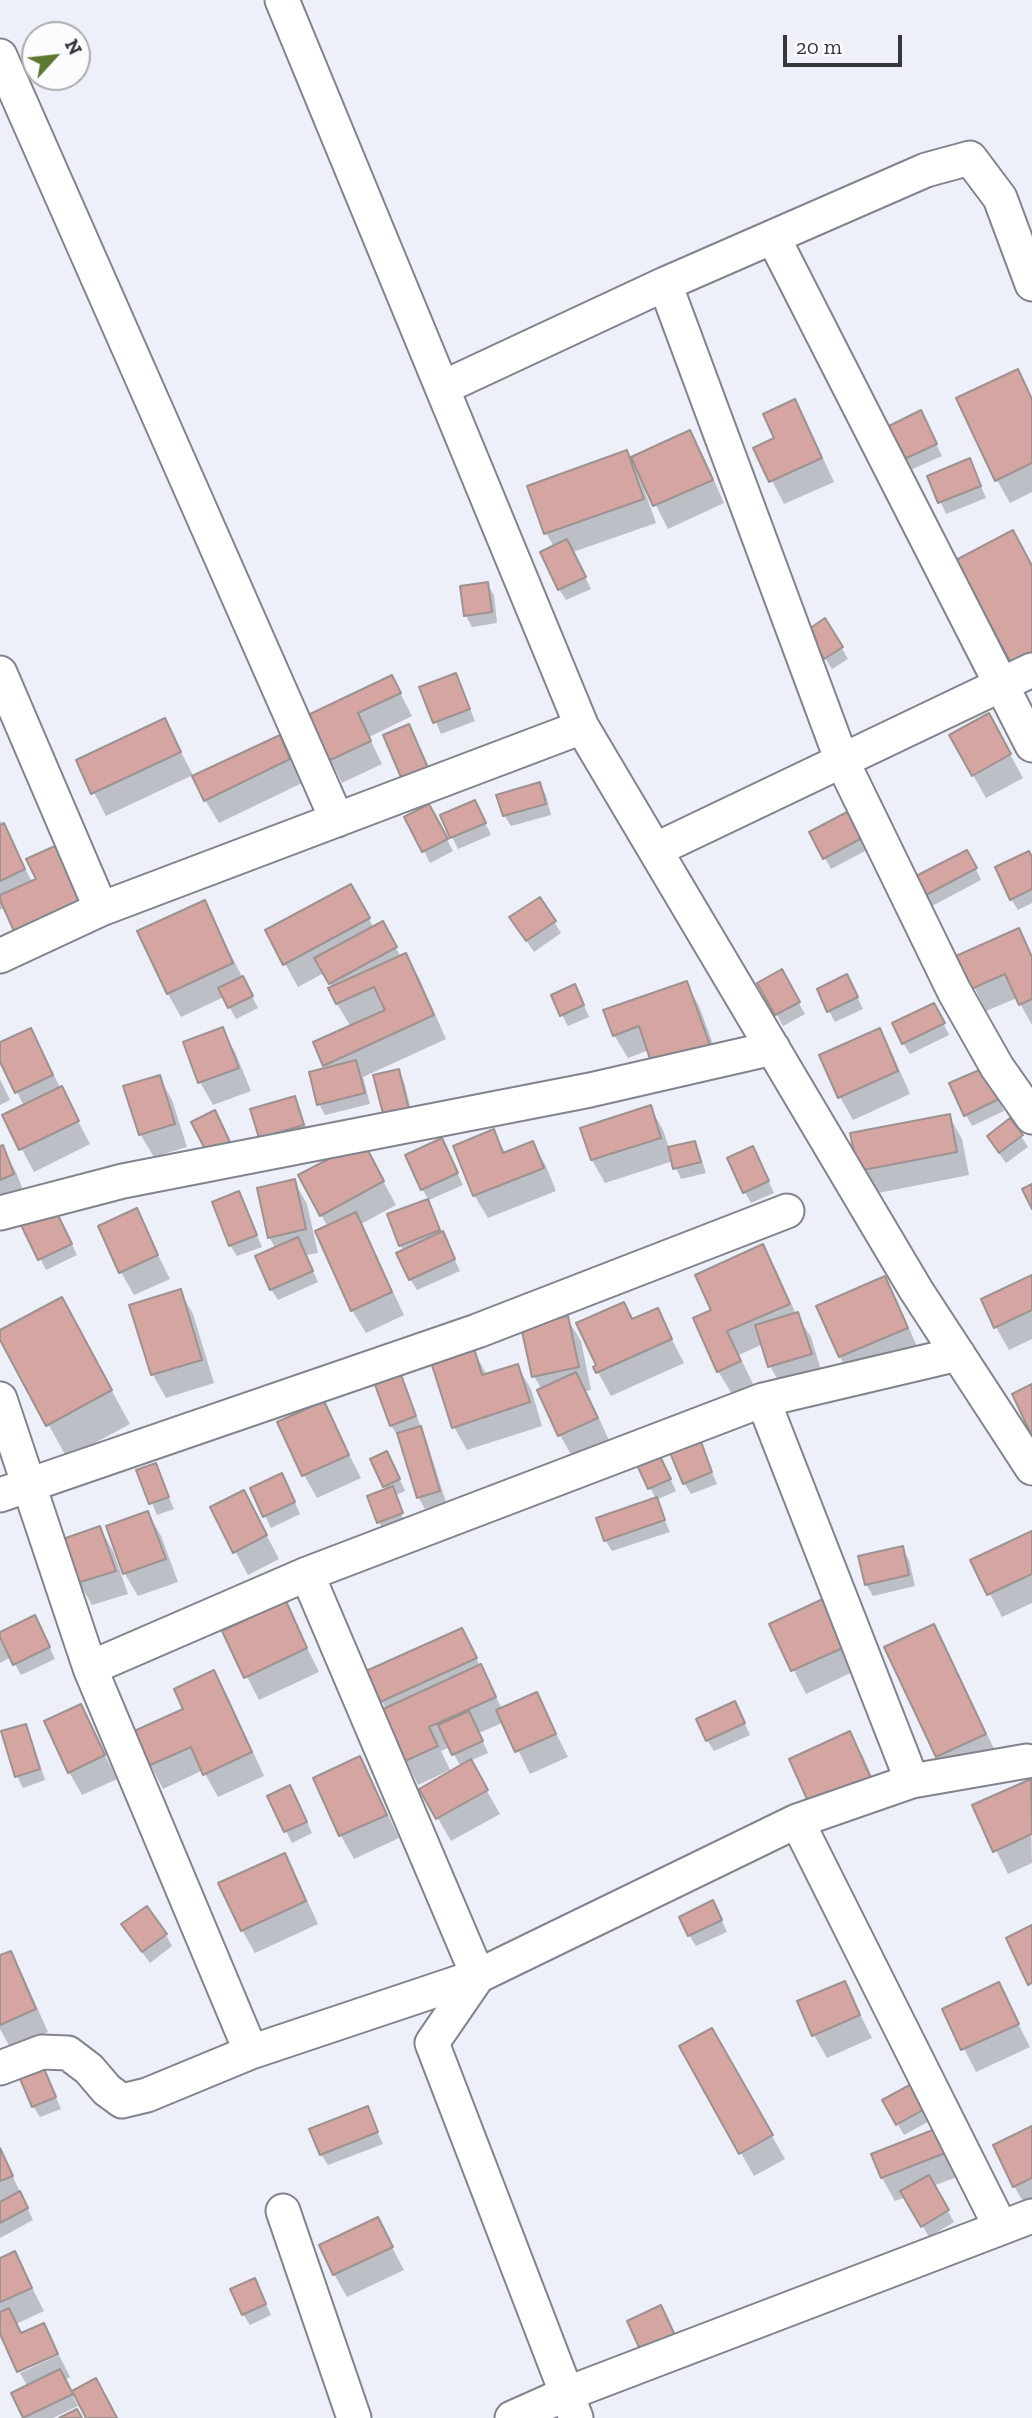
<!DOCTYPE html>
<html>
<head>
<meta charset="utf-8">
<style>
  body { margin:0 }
  #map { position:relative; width:1032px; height:2418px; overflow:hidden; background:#edeff9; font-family:"Zilla Slab",serif }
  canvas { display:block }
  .north { position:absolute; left:21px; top:21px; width:70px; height:70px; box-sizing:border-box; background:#fcfcff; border:2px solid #adadb1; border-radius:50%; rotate:63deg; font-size:19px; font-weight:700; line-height:28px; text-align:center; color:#36363b }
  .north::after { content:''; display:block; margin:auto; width:24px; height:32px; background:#5c792f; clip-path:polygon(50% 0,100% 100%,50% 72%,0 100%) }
  .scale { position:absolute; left:783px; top:35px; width:119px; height:32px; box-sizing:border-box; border:4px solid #36363b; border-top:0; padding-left:9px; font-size:21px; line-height:24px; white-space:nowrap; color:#36363b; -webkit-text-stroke:5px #fcfcff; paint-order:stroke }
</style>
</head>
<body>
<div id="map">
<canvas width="1032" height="2418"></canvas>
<div class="north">N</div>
<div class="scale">20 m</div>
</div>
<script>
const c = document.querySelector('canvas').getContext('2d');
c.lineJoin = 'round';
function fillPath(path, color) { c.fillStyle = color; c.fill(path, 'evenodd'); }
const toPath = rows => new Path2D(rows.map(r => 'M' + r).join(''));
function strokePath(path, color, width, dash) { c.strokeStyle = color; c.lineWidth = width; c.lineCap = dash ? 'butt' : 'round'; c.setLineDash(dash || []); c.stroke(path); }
const shadow = toPath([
  [1017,372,1032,398,1032,492,1010,503,997,480],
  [794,401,807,424,834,482,784,504,756,449,777,439],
  [926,424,942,456,908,471,902,460],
  [689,432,703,455,724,503,668,529,647,488,644,489,656,523,573,552,591,589,566,600,559,589,554,547,546,533,626,453,635,468],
  [975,472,986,498,946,514,929,476],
  [487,584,494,595,497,623,472,627,466,616],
  [815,643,842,648,848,659,832,669],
  [456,675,475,721,441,734,421,688],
  [392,677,412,716,369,737,382,764,342,783,309,717],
  [164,720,193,775,106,816,78,761],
  [279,738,302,783,219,823,205,800],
  [1001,738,1023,778,986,798,973,775],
  [540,784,546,795,551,815,511,826,504,815],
  [481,814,491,835,458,849,442,816],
  [847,814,867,850,831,869,811,833],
  [407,817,435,817,453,851,430,863],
  [0,820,32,882,38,880,64,844,29,953,5,907,0,910],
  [1032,859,1032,903,1018,910,1011,899],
  [973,863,981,880,932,906,925,895],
  [350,886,374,928,382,924,401,957,405,955,419,978,446,1039,363,1077,370,1104,325,1115,319,1104,327,1069,315,1043,351,1027,337,1004,331,989,333,988,324,973,298,987,267,931],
  [540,899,561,933,534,952,518,928],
  [204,902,258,1008,236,1019,224,997,181,1017,168,994,140,932],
  [1018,930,1032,955,1032,1025,1017,998,986,1011,959,956],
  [781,971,805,1014,783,1026,760,984],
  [686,983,699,1006,723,1071,668,1090,655,1067,649,1050,628,1058,614,1035],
  [853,988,863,1009,835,1022,829,1011],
  [581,998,589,1017,568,1026,562,1015],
  [940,1016,949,1035,910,1054,903,1043],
  [222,1029,235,1052,251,1091,213,1105,200,1082,185,1043],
  [30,1030,90,1144,34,1172,4,1116,24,1106,0,1058,0,1044],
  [879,1030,892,1053,910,1094,853,1120,840,1097],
  [398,1071,404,1082,416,1130,394,1136],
  [159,1077,172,1100,187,1147,154,1157,140,1134],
  [0,1079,10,1100,0,1105],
  [990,1081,1004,1111,972,1126,966,1115],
  [294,1098,300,1109,309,1136,261,1137],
  [650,1107,663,1130,669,1148,694,1143,700,1154,706,1173,681,1179,673,1161,605,1183,592,1160,582,1129],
  [949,1116,962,1139,969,1175,873,1194,859,1171],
  [493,1131,506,1154,532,1143,546,1166,556,1191,488,1218,474,1195],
  [1021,1136,1028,1147,1006,1163,995,1148],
  [2,1147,15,1170,26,1197,0,1209,0,1148],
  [447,1151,463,1185,429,1200,422,1189],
  [759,1160,774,1193,751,1203,745,1192],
  [375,1166,396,1205,361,1224,404,1315,366,1333,352,1310,328,1227,321,1215],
  [294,1181,307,1204,318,1253,306,1255,318,1282,278,1300,271,1289,276,1249,269,1237],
  [427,1201,460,1271,417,1290,410,1279,404,1251,400,1245],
  [244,1205,262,1247,237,1256,230,1245],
  [136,1211,170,1279,134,1295,121,1272],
  [61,1222,77,1255,46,1270,24,1226],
  [763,1247,776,1270,796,1314,811,1337,823,1377,783,1389,770,1366,763,1344,739,1355,753,1384,732,1394,718,1371,713,1311],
  [884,1278,897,1301,919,1351,854,1380,840,1357,819,1307],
  [1032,1278,1032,1339,1009,1350,996,1327],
  [180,1291,193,1314,214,1383,166,1398,153,1375,131,1306],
  [657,1310,684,1363,611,1396,595,1367,633,1321],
  [567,1318,581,1341,591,1390,586,1391,610,1442,573,1458,560,1435,539,1391,542,1390,534,1376],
  [0,1332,80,1333,130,1424,67,1458,0,1337],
  [473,1350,487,1375,517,1366,531,1389,542,1426,467,1450,454,1427],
  [399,1374,426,1439,446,1502,425,1509,419,1498,400,1436,398,1437,391,1425],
  [323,1403,361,1478,317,1498,304,1475],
  [699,1441,717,1484,691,1494,684,1483],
  [635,1457,661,1459,676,1491,656,1500,670,1532,612,1551,605,1540,656,1499],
  [393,1464,405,1491,396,1495,398,1498,396,1498,404,1522,385,1533,379,1522,387,1491,384,1486],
  [155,1465,174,1509,157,1515,139,1471],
  [288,1487,300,1514,271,1528,252,1489],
  [212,1508,256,1515,279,1559,248,1575],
  [148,1513,161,1536,178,1582,138,1596,125,1574,108,1527],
  [100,1528,113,1551,128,1594,92,1605,79,1582],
  [1032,1533,1032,1603,1002,1617,973,1561],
  [902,1548,909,1560,915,1586,873,1596,866,1584],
  [824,1600,859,1669,806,1694,771,1625],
  [285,1603,319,1672,259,1700,224,1632],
  [933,1626,946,1649,998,1757,950,1779,937,1756,886,1648],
  [41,1629,55,1659,21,1675,11,1657,0,1663,0,1634],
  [462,1630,502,1709,536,1694,568,1757,530,1774,504,1722,479,1733,488,1753,470,1761,500,1814,451,1841,421,1789,461,1767,450,1747,441,1751,451,1772,450,1770,418,1785,382,1711,386,1709,382,1701],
  [214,1672,227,1695,264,1776,218,1797,203,1770,163,1789,134,1733,185,1710],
  [80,1706,117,1779,82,1795,69,1772],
  [741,1715,750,1735,714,1751,707,1740],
  [25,1726,31,1737,45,1780,23,1788,17,1776],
  [850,1734,863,1756,884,1804,826,1830,813,1807],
  [359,1758,372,1781,399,1838,354,1859,341,1836,315,1779],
  [1030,1781,1032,1863,1008,1874,974,1806],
  [269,1797,296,1798,312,1833,292,1843],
  [284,1855,297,1878,318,1924,255,1953,242,1930],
  [719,1914,727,1932,696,1946,689,1935],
  [166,1935,172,1946,150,1963,130,1936],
  [10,1953,23,1976,48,2032,11,2049,0,2029,0,1957],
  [844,1983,872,2038,827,2058,814,2035],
  [998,1984,1030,2047,976,2072,944,2010],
  [712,2030,785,2159,754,2176,681,2047],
  [47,2077,61,2109,40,2117,33,2106],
  [916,2083,935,2118,904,2135,884,2101],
  [367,2108,383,2144,328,2165,321,2154],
  [943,2128,965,2174,933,2186,954,2222,929,2237,906,2197,895,2201,882,2178,873,2155],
  [1032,2128,1032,2217,1014,2186],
  [0,2149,33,2220,0,2238],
  [377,2219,404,2270,347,2297,334,2274],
  [14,2253,44,2311,16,2324,22,2335,43,2325,58,2352,18,2370,0,2330,0,2259],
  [260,2291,271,2315,250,2325,243,2314],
  [59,2355,70,2377,65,2380,71,2393,96,2381,116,2418,88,2418,76,2395,73,2397,78,2406,53,2418,25,2418,13,2394,28,2387,20,2373]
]);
const building = toPath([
  [1018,369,1032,399,1032,463,995,481,956,398,1018,369],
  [795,399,822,458,769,482,753,448,774,438,763,414,795,399],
  [921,410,937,444,900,461,885,428,921,410],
  [690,430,713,480,653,506,631,457,690,430],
  [627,450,644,499,544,534,527,486,627,450],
  [970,458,981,486,938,503,927,476,970,458],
  [1013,530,1032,566,1032,654,1012,665,956,560,1013,530],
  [567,539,586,577,558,590,540,552,567,539],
  [488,582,492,612,464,616,460,586,488,582],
  [825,618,843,647,824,659,806,631,825,618],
  [456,673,470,709,433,723,419,687,456,673],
  [392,675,401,693,358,713,371,741,328,761,306,716,392,675],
  [989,713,1011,754,972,776,949,735,989,713],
  [165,718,181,752,91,794,76,760,165,718],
  [409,724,432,777,406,789,383,735,409,724],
  [280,735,290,759,204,801,192,776,280,735],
  [540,782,546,804,503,816,496,795,540,782],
  [475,800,486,823,450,838,440,815,475,800],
  [429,804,448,839,422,852,404,817,429,804],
  [847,812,862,838,823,859,809,832,847,812],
  [4,823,25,869,0,881,0,825,4,823],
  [64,842,89,897,14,931,0,900,0,895,36,879,26,859,64,842],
  [967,850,977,868,924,896,914,877,967,850],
  [1029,851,1032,857,1032,889,1010,900,995,867,1029,851],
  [351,884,370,918,283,965,265,930,351,884],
  [540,897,556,921,526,941,509,917,540,897],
  [205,900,233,963,167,994,137,931,205,900],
  [383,921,397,947,329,984,314,958,383,921],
  [1019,928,1032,957,1032,999,1019,1005,1005,974,971,989,956,956,1019,928],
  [406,953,434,1015,323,1066,313,1042,385,1010,374,987,336,1004,328,988,406,953],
  [782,969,800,1002,775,1015,757,983,782,969],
  [847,974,858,997,827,1012,817,989,847,974],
  [243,976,253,996,228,1008,218,988,243,976],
  [687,981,711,1048,653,1068,639,1026,613,1036,603,1010,687,981],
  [575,984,584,1005,560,1016,551,995,575,984],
  [934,1003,945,1023,902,1044,892,1023,934,1003],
  [223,1027,239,1068,198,1083,183,1042,223,1027],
  [31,1028,53,1075,15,1093,0,1062,0,1042,31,1028],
  [880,1028,898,1071,838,1098,819,1055,880,1028],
  [356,1060,365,1093,317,1105,309,1072,356,1060],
  [984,1068,999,1099,964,1116,949,1083,984,1068],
  [399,1069,411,1118,386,1125,373,1075,399,1069],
  [160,1075,175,1124,139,1135,123,1086,160,1075],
  [62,1086,79,1121,19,1150,2,1115,62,1086],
  [295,1096,304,1125,259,1138,250,1109,295,1096],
  [651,1105,661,1138,591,1160,580,1128,651,1105],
  [215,1110,230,1142,207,1153,191,1122,215,1110],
  [950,1114,957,1152,858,1171,850,1133,950,1114],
  [1010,1118,1023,1135,999,1153,987,1136,1010,1118],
  [494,1129,503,1153,533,1141,544,1168,473,1196,453,1146,494,1129],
  [442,1138,458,1173,421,1190,405,1155,442,1138],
  [363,1141,384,1181,320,1216,298,1175,363,1141],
  [695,1141,701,1162,673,1169,668,1147,695,1141],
  [3,1145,14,1174,0,1180,0,1146,3,1145],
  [753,1146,769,1181,743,1193,727,1158,753,1146],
  [295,1179,306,1229,268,1238,257,1188,295,1179],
  [1032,1184,1032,1209,1022,1189,1032,1184],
  [239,1191,257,1235,229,1246,212,1202,239,1191],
  [428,1199,440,1230,399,1246,387,1214,428,1199],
  [137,1208,158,1255,119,1273,98,1226,137,1208],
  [55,1209,72,1244,38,1260,21,1225,55,1209],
  [356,1212,392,1292,351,1311,315,1231,356,1212],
  [443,1231,455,1259,409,1280,396,1253,443,1231],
  [298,1237,313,1271,270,1290,255,1256,298,1237],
  [763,1244,790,1304,727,1331,741,1361,717,1372,693,1318,711,1310,695,1275,763,1244],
  [1032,1275,1032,1310,994,1328,981,1299,1032,1275],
  [885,1276,908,1328,839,1357,816,1306,885,1276],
  [181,1289,202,1360,151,1375,129,1305,181,1289],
  [62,1297,112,1390,46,1426,0,1340,0,1330,62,1297],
  [624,1302,632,1319,658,1308,672,1339,596,1373,593,1367,596,1365,576,1323,624,1302],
  [798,1312,812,1354,768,1367,755,1325,798,1312],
  [568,1316,579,1367,532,1377,521,1327,568,1316],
  [474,1348,482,1375,518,1364,530,1402,452,1428,431,1362,474,1348],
  [400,1372,416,1416,390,1426,374,1382,400,1372],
  [576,1372,598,1418,558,1436,537,1390,576,1372],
  [1032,1384,1032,1436,1012,1394,1032,1384],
  [324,1401,349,1455,302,1476,277,1422,324,1401],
  [421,1426,440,1491,417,1498,397,1433,421,1426],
  [700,1439,712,1472,683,1484,669,1450,700,1439],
  [655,1446,671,1479,648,1489,633,1456,655,1446],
  [387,1451,400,1479,383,1487,370,1459,387,1451],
  [156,1463,169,1497,149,1504,136,1470,156,1463],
  [282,1473,295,1502,263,1517,250,1488,282,1473],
  [393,1486,403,1513,377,1523,367,1496,393,1486],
  [244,1490,267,1535,233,1553,210,1507,244,1490],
  [657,1497,665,1520,604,1541,596,1518,657,1497],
  [148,1511,166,1559,123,1574,106,1526,148,1511],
  [100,1526,116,1571,77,1583,63,1539,100,1526],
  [1032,1531,1032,1574,987,1595,970,1560,1032,1531],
  [903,1546,909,1575,865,1585,858,1556,903,1546],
  [825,1598,847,1646,791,1671,769,1624,825,1598],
  [286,1601,307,1648,244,1678,222,1631,286,1601],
  [35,1615,50,1647,13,1665,0,1637,0,1632,35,1615],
  [934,1624,986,1734,936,1757,884,1647,934,1624],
  [462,1628,477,1658,380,1702,366,1671,462,1628],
  [481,1664,496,1697,429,1727,438,1746,403,1762,379,1711,481,1664],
  [214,1670,252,1752,203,1775,191,1747,148,1766,132,1732,183,1709,174,1689,214,1670],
  [537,1692,556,1734,515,1752,496,1710,537,1692],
  [735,1701,745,1723,706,1741,696,1719,735,1701],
  [81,1704,105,1755,68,1773,44,1721,81,1704],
  [469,1711,483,1741,452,1755,438,1725,469,1711],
  [26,1724,40,1769,15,1777,1,1731,26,1724],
  [850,1731,872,1781,811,1808,789,1759,850,1731],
  [360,1756,387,1815,339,1836,313,1778,360,1756],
  [471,1759,488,1790,436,1819,419,1789,471,1759],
  [1031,1779,1032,1834,993,1852,972,1805,1031,1779],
  [290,1785,307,1822,284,1832,267,1796,290,1785],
  [285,1853,306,1901,241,1931,218,1883,285,1853],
  [713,1900,722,1920,688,1936,679,1917,713,1900],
  [147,1906,167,1934,142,1952,121,1924,147,1906],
  [1032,1925,1032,1983,1028,1985,1006,1938,1032,1925],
  [11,1951,36,2009,0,2025,0,1955,11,1951],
  [845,1981,860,2015,812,2036,797,2001,845,1981],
  [999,1982,1019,2024,961,2050,942,2009,999,1982],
  [712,2028,773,2135,739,2154,679,2046,712,2028],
  [42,2064,56,2097,32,2107,18,2074,42,2064],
  [917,2081,930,2106,896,2125,882,2100,917,2081],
  [368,2106,378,2132,320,2155,309,2129,368,2106],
  [943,2126,953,2150,881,2178,871,2154,943,2126],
  [1032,2126,1032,2178,1013,2187,993,2145,1032,2126],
  [0,2148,13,2176,0,2181,0,2148],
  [929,2175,949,2210,921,2227,900,2191,929,2175],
  [20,2191,28,2208,0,2223,0,2202,20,2191],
  [378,2217,393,2247,333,2275,319,2245,378,2217],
  [15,2251,32,2288,0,2302,0,2258,15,2251],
  [255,2278,266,2304,242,2315,230,2289,255,2278],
  [661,2305,678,2342,644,2358,627,2321,661,2305],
  [9,2308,21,2333,44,2323,58,2354,17,2372,0,2334,0,2312,9,2308],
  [60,2369,73,2394,23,2418,11,2393,60,2369],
  [96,2378,117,2418,86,2418,72,2391,96,2378],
  [77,2409,82,2418,59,2418,77,2409]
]);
const minor = toPath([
  [282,0,582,727],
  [0,56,337,820],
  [773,237,1032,745],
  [665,284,842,761,954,991,997,1067,1032,1117],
  [442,388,665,284,926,170,970,158,1000,198,1032,284],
  [0,673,101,909,582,727,916,1290,1032,1468],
  [655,850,1032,670],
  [0,956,101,909],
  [0,1213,123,1181,590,1090,773,1048],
  [0,1399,90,1668,251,2052],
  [763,1400,912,1781],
  [0,1495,477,1331,787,1211],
  [307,1574,478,1976,432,2043,576,2418],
  [90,1668,307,1574,763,1400,958,1354],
  [797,1821,1001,2228],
  [0,2068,42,2052,68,2053,89,2069,107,2090,122,2101,147,2095,251,2052,478,1976,797,1821,912,1781,1027,1761],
  [283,2211,354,2418],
  [512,2418,566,2394,1032,2216]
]);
fillPath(shadow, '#0003');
fillPath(building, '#d5a5a1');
strokePath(building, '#9e9291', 2);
strokePath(minor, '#82848d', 37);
strokePath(minor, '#fff', 33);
</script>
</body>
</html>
